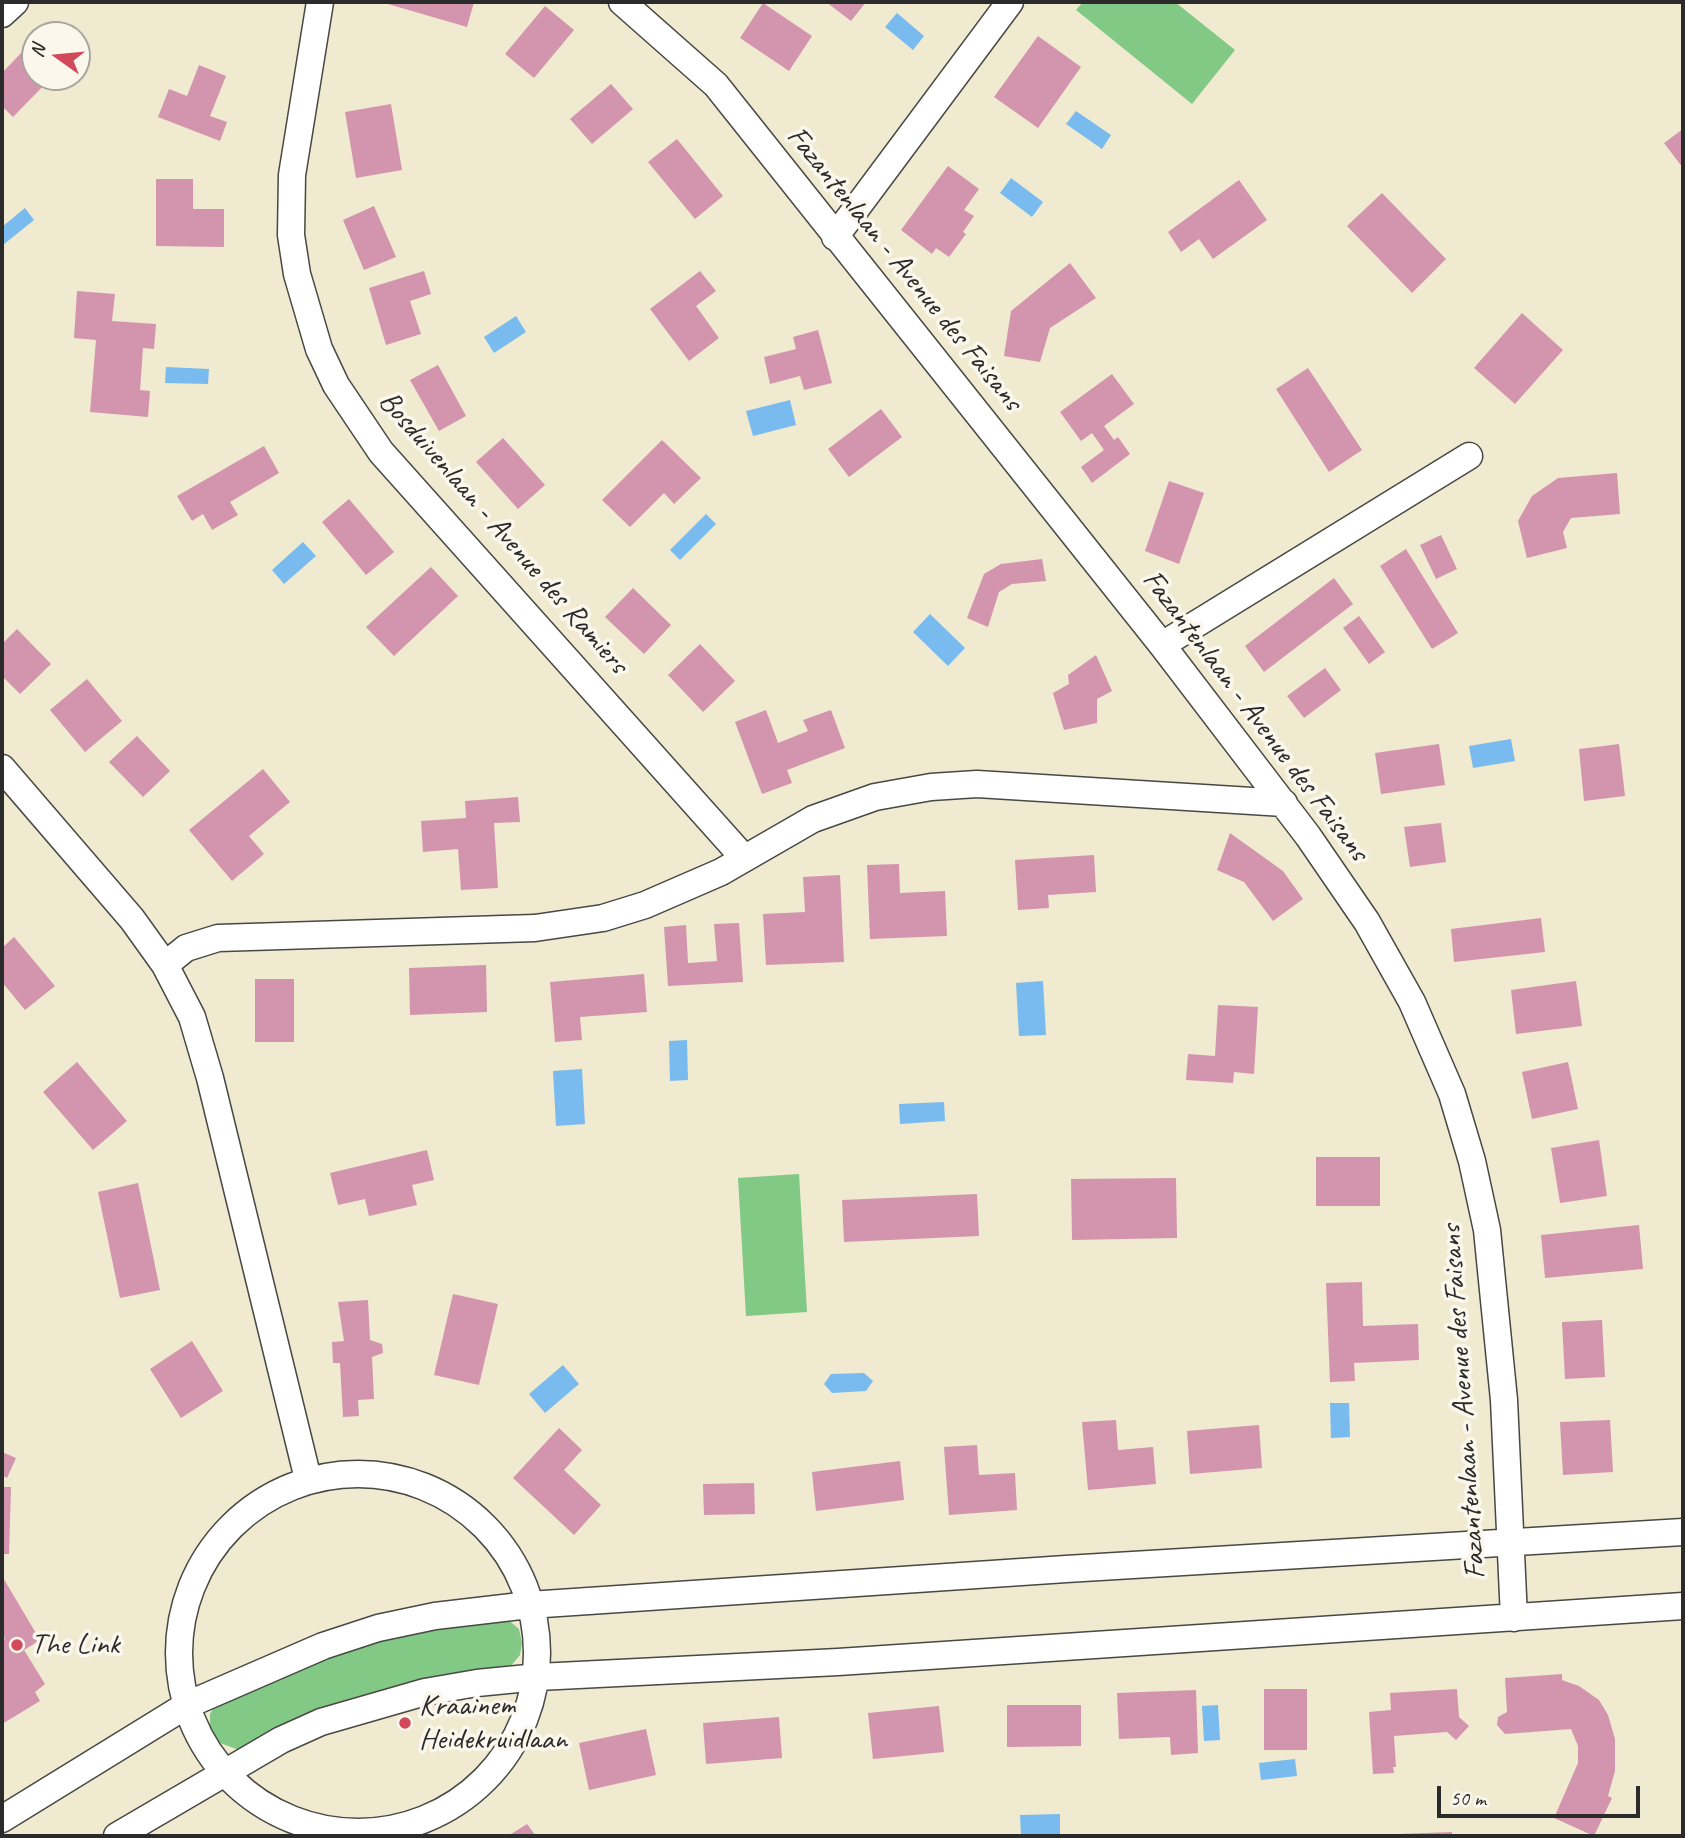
<!DOCTYPE html>
<html>
<head>
<meta charset="utf-8">
<style>
  body { margin:0 }
  #map { position:relative; width:1685px; height:1838px; overflow:hidden; background:#efead0; font-family:Caveat,sans-serif }
  canvas { display:block }
  .frame { position:absolute; inset:0; border:4px solid #2b2b2b; pointer-events:none }
  .north { position:absolute; left:21px; top:21px; width:70px; height:70px; box-sizing:border-box; background:#fbf7ec; border:2px solid #a8a59f; border-radius:50%; rotate:285deg; font-size:19px; font-weight:700; line-height:28px; text-align:center; color:#2b2b2b }
  .north::after { content:''; display:block; margin:auto; width:24px; height:32px; background:#d1495b; clip-path:polygon(50% 0,100% 100%,50% 72%,0 100%) }
  .scale { position:absolute; left:1437px; top:1786px; width:203px; height:32px; box-sizing:border-box; border:4px solid #2b2b2b; border-top:0; padding-left:9px; font-size:21px; line-height:24px; white-space:nowrap; color:#2b2b2b; -webkit-text-stroke:5px #fbf7ec; paint-order:stroke }
</style>
</head>
<body>
<div id="map">
<canvas width="1685" height="1838"></canvas>
<div class="frame"></div>
<div class="north">N</div>
<div class="scale">50 m</div>
</div>
<script>
const c = document.querySelector('canvas').getContext('2d');
c.lineJoin = 'round';
function fillPath(path, color) { c.fillStyle = color; c.fill(path, 'evenodd'); }
const toPath = rows => new Path2D(rows.map(r => 'M' + r).join(''));
function strokePath(path, color, width, dash) { c.strokeStyle = color; c.lineWidth = width; c.lineCap = dash ? 'butt' : 'round'; c.setLineDash(dash || []); c.stroke(path); }
function label(font, color, halo, rows, align = 'center') {
  c.font = font + ' Caveat,sans-serif'; c.lineWidth = 7; c.setLineDash([]); c.textBaseline = 'middle'; c.strokeStyle = halo; c.fillStyle = color; for (const [text, x, y, turn = 0] of rows) {
    c.save(); c.translate(x, y); c.rotate((+turn || 0) * Math.PI / 180); c.textAlign = isNaN(turn) ? turn : align; if (halo) c.strokeText(text, 0, 0); c.fillText(text, 0, 0); c.restore();
  }
}
const green = toPath([
  [1083,2,1175,2,1235,50,1192,104,1076,10],
  [799,1174,807,1312,746,1316,738,1178],
  [506,1618,519,1629,522,1643,520,1655,509,1668,239,1750,220,1743,210,1728,210,1714,216,1703,380,1636]
]);
const water = toPath([
  [897,13,924,36,913,50,885,27],
  [1076,111,1111,135,1102,149,1066,124],
  [1011,178,1043,202,1032,217,1000,193],
  [25,208,34,220,3,245,2,227],
  [516,316,526,332,494,353,484,337],
  [166,367,209,369,208,384,165,383],
  [790,400,796,425,753,436,746,411],
  [706,514,716,524,680,560,670,550],
  [303,542,316,556,284,584,272,570],
  [930,614,965,648,948,666,913,632],
  [1511,739,1515,761,1473,768,1469,746],
  [1043,981,1046,1035,1019,1036,1016,983],
  [687,1040,688,1080,670,1081,669,1041],
  [582,1069,585,1124,556,1126,553,1071],
  [944,1102,945,1121,900,1124,899,1104],
  [563,1365,579,1384,545,1413,529,1394],
  [864,1373,873,1381,866,1391,832,1393,824,1384,831,1374],
  [1330,1403,1349,1403,1350,1437,1331,1438],
  [1218,1705,1220,1740,1204,1741,1202,1706],
  [1295,1759,1297,1776,1261,1780,1259,1763],
  [1060,1814,1060,1834,1021,1835,1020,1815]
]);
const building = toPath([
  [381,2,474,2,467,27],
  [826,2,866,2,851,21],
  [763,3,812,36,789,71,740,38],
  [545,6,574,30,534,78,505,54],
  [1038,36,1081,67,1038,128,994,97],
  [21,53,35,66,35,77,49,80,13,117,2,106,2,73],
  [199,65,226,76,210,116,227,122,220,141,158,117,169,89,187,96],
  [611,84,633,109,592,144,570,119],
  [391,104,402,170,356,178,345,112],
  [1683,129,1683,168,1664,143],
  [677,139,723,196,695,219,648,162],
  [948,166,979,189,964,210,974,216,963,232,966,234,949,257,936,248,932,254,901,230],
  [156,179,193,179,193,209,224,209,224,247,156,246],
  [1239,180,1267,220,1213,259,1199,239,1181,252,1168,232],
  [1382,193,1446,259,1412,293,1347,226],
  [374,206,396,257,364,270,343,220],
  [1070,263,1096,298,1050,328,1040,362,1004,356,1011,311],
  [424,271,431,294,410,301,421,334,386,345,369,288],
  [700,271,716,291,696,306,719,338,689,361,650,309],
  [77,291,115,294,112,321,156,324,154,349,143,348,140,390,150,391,148,417,90,412,96,340,74,338],
  [1522,313,1563,350,1515,404,1474,368],
  [818,330,832,383,804,390,800,376,770,384,764,357,796,349,793,337],
  [438,365,466,416,439,431,410,380],
  [1308,368,1362,450,1329,472,1276,389],
  [1112,374,1134,404,1104,426,1114,440,1118,437,1130,454,1092,483,1081,467,1104,450,1092,433,1081,441,1060,412],
  [881,409,902,437,849,477,828,449],
  [503,438,545,485,518,509,476,462],
  [662,440,701,478,674,504,664,493,630,527,602,500],
  [264,446,279,473,230,502,238,515,212,530,203,514,192,521,177,496],
  [1617,473,1620,514,1571,518,1563,532,1567,548,1527,558,1518,521,1532,496,1558,478],
  [1169,481,1204,493,1179,564,1145,551],
  [349,499,394,552,366,575,322,522],
  [1441,535,1457,569,1436,579,1420,545],
  [1406,549,1458,633,1432,649,1380,566],
  [1042,559,1046,581,1012,584,999,592,988,627,967,618,984,574,1001,564],
  [431,567,458,596,394,656,366,627],
  [1334,578,1353,604,1264,672,1245,646],
  [633,588,671,625,644,654,605,617],
  [1359,616,1385,652,1369,664,1343,628],
  [17,629,51,664,20,694,2,676,2,644],
  [700,644,735,681,703,712,668,675],
  [1096,655,1112,691,1097,699,1097,723,1064,730,1053,693,1069,684,1068,675],
  [1325,668,1341,690,1304,718,1287,696],
  [87,679,122,721,85,752,50,710],
  [766,710,778,743,808,731,803,720,831,710,845,748,787,770,792,783,762,794,735,722],
  [137,736,170,771,143,797,109,762],
  [1439,744,1445,785,1381,794,1375,753],
  [1619,744,1625,796,1584,801,1579,749],
  [263,769,290,802,249,836,264,854,232,881,189,830],
  [518,797,520,822,494,823,498,888,461,890,458,849,423,852,421,821,466,818,465,801],
  [1441,823,1446,862,1410,867,1404,827],
  [1230,833,1283,871,1303,899,1273,921,1244,882,1217,870],
  [1094,855,1096,892,1048,895,1049,908,1018,910,1015,860],
  [899,864,900,893,945,891,947,936,870,939,867,865],
  [840,875,844,962,766,965,763,914,805,912,803,877],
  [1541,918,1545,952,1454,962,1451,929],
  [739,923,743,982,668,986,664,927,686,925,688,963,717,961,714,924],
  [14,937,55,986,25,1010,2,982,2,948],
  [486,965,487,1012,410,1015,409,968],
  [644,974,647,1012,580,1017,582,1040,555,1042,550,982],
  [255,979,294,979,294,1042,255,1042],
  [1576,981,1582,1026,1516,1034,1511,990],
  [1218,1005,1258,1007,1254,1074,1234,1072,1233,1083,1186,1080,1188,1054,1215,1056],
  [77,1062,127,1121,93,1150,43,1092],
  [1568,1062,1578,1109,1532,1119,1522,1072],
  [1599,1140,1607,1196,1560,1203,1551,1148],
  [427,1150,434,1180,412,1185,417,1205,369,1216,365,1199,338,1205,330,1173],
  [1316,1157,1380,1157,1380,1206,1316,1206],
  [1176,1178,1177,1238,1072,1240,1071,1179],
  [138,1183,160,1290,120,1298,98,1192],
  [977,1194,979,1236,844,1242,842,1200],
  [1639,1225,1643,1269,1545,1278,1541,1235],
  [1362,1282,1363,1326,1418,1324,1419,1360,1354,1363,1355,1381,1330,1382,1326,1283],
  [453,1294,498,1304,479,1385,434,1375],
  [368,1300,370,1340,382,1344,383,1353,372,1357,374,1399,358,1400,359,1416,343,1417,340,1363,333,1363,332,1342,344,1341,338,1302],
  [1602,1320,1605,1377,1565,1379,1562,1322],
  [192,1341,223,1391,181,1418,150,1369],
  [1116,1420,1118,1450,1153,1447,1156,1484,1088,1490,1082,1422],
  [1610,1420,1613,1472,1563,1475,1560,1422],
  [1259,1425,1262,1468,1190,1474,1187,1431],
  [559,1428,582,1450,564,1470,601,1505,574,1535,513,1478],
  [977,1445,979,1475,1015,1473,1017,1510,949,1515,944,1447],
  [2,1452,16,1458,7,1478,2,1475],
  [900,1461,904,1500,816,1511,812,1472],
  [754,1483,755,1514,704,1515,703,1484],
  [2,1487,11,1487,9,1554,2,1554],
  [2,1576,40,1640,24,1650,45,1684,35,1692,40,1701,2,1724,2,1641,5,1639,2,1632],
  [1562,1674,1562,1680,1579,1686,1599,1700,1608,1715,1615,1739,1615,1771,1608,1796,1612,1798,1594,1836,1554,1818,1578,1763,1578,1746,1571,1729,1505,1734,1497,1725,1498,1717,1507,1712,1505,1678],
  [1264,1689,1307,1689,1307,1750,1264,1750],
  [1457,1689,1459,1717,1469,1726,1456,1740,1447,1732,1394,1736,1396,1767,1393,1767,1394,1773,1373,1774,1369,1712,1391,1710,1390,1693],
  [1196,1690,1198,1753,1171,1755,1170,1737,1119,1739,1117,1693],
  [1007,1705,1081,1705,1081,1746,1007,1747],
  [939,1706,944,1752,873,1759,868,1713],
  [779,1717,782,1758,706,1764,703,1723],
  [646,1729,656,1775,589,1790,579,1743],
  [527,1824,536,1836,508,1836],
  [1452,1832,1452,1836,1399,1836,1398,1834]
]);
const minor = toPath([
  [320,2,292,175,291,235,297,274,319,349,336,385,381,452,744,858],
  [622,2,716,85,1162,645,1308,836,1367,922,1412,1002,1452,1094,1472,1161,1487,1230,1504,1400,1514,1618],
  [2,14,15,2],
  [835,237,1010,2],
  [1162,645,1469,456],
  [2,768,132,919,165,965,192,1017,210,1078,308,1479],
  [165,965,186,948,218,938,535,928,603,918,645,905,721,872,813,819,875,797,931,787,977,784,1284,803],
  '179 1653a179 179 0 1 1 358 0a179 179 0 1 1-358 0Z',
  [2,1819,187,1705,323,1646,378,1628,435,1616,529,1605,1066,1569,1683,1532],
  [117,1836,281,1740,321,1722,425,1692,477,1683,538,1677,838,1662,1683,1606]
]);
const markers = [
  [17,1645,7,"#d1495b"],
  [405,1723,7,"#d1495b"]
];
const streetNames = [
  ["Fazantenlaan - Avenue des Faisans",904,269,51],
  ["Bosduivenlaan - Avenue des Ramiers",503,533,49],
  ["Fazantenlaan - Avenue des Faisans",1255,716,53],
  ["Fazantenlaan - Avenue des Faisans",1464,1402,-94]
];
const poiNames = [
  ["The Link",31,1645],
  ["Kraainem",419,1706],
  ["Heidekruidlaan",419,1740]
];
fillPath(green, '#81c984');
fillPath(water, '#79bbee');
fillPath(building, '#d395ad');
strokePath(minor, '#484844', 29);
strokePath(minor, '#fff', 26);
for (const [x, y, r, color] of markers) { const dot = new Path2D(); dot.arc(x, y, r, 0, 2 * Math.PI); c.fillStyle = color; c.fill(dot); strokePath(dot, '#fbf7ec', 2.5); }
label('30px', '#2b2b2b', '#fbf7ec', streetNames);
label('30px', '#2b2b2b', '#fbf7ec', poiNames, 'left');
</script>
</body>
</html>
